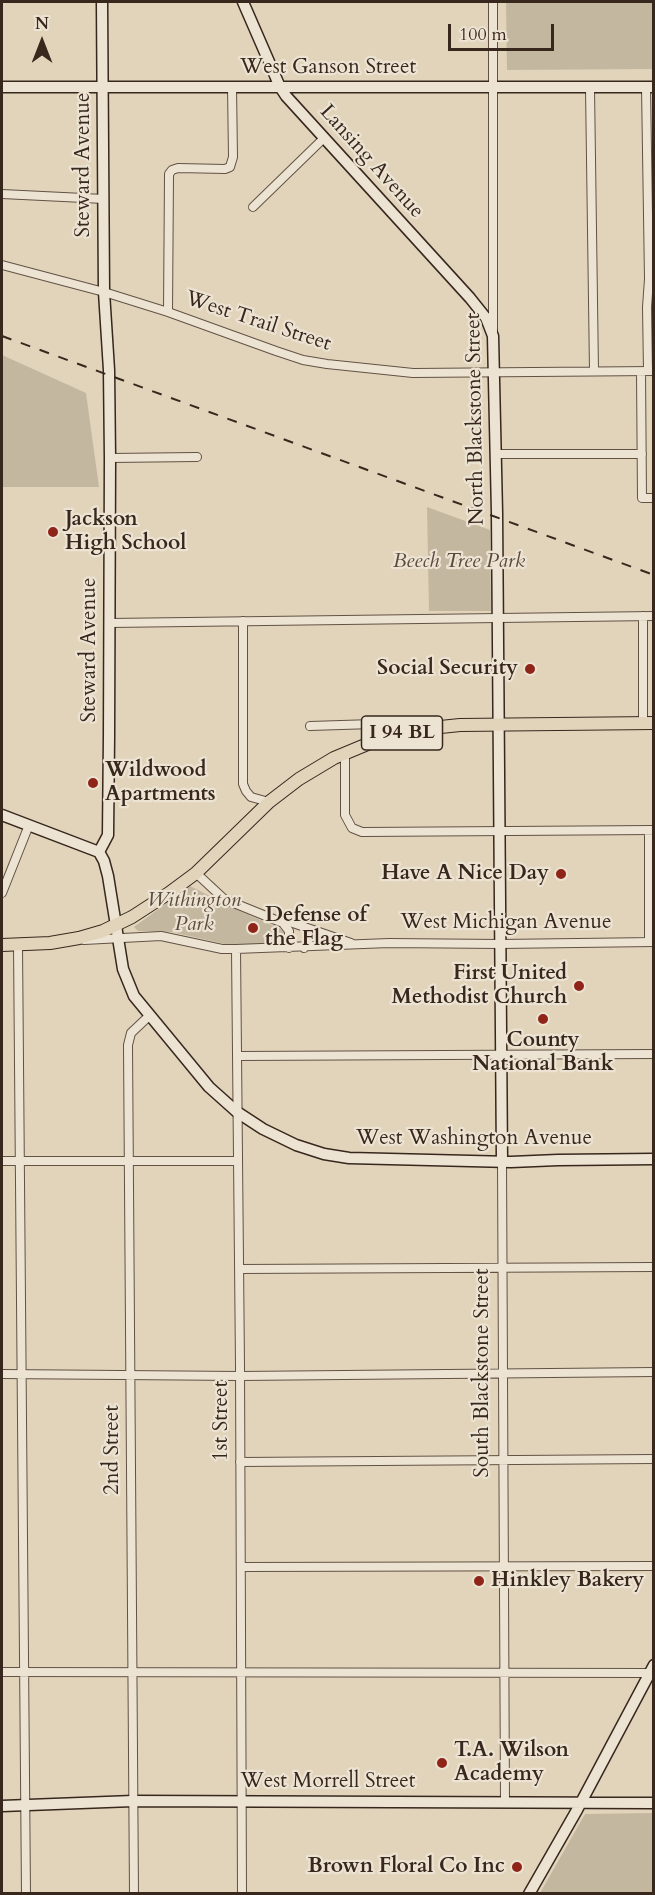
<!DOCTYPE html>
<html>
<head>
<meta charset="utf-8">
<style>
  body { margin:0 }
  #map { position:relative; width:655px; height:1895px; overflow:hidden; background:#e1d4bb; font-family:Cardo,serif }
  canvas { display:block }
  .frame { position:absolute; inset:0; border:3px solid #37271d; pointer-events:none }
  .north { position:absolute; left:12px; top:12px; width:60px; height:60px; -webkit-text-stroke:4px #ece3d3; paint-order:stroke; rotate:0deg; font-size:16px; font-weight:700; line-height:24px; text-align:center; color:#37271d }
  .north::after { content:''; display:block; margin:auto; width:21px; height:27px; background:#37271d; clip-path:polygon(50% 0,100% 100%,50% 72%,0 100%) }
  .scale { position:absolute; left:448px; top:24px; width:106px; height:27px; box-sizing:border-box; border:3px solid #37271d; border-top:0; padding-left:8px; font-size:18px; line-height:21px; white-space:nowrap; color:#37271d; -webkit-text-stroke:4px #ece3d3; paint-order:stroke }
</style>
</head>
<body>
<div id="map">
<canvas width="655" height="1895"></canvas>
<div class="frame"></div>
<div class="north">N</div>
<div class="scale">100 m</div>
</div>
<script>
const c = document.querySelector('canvas').getContext('2d');
c.lineJoin = 'round';
function fillPath(path, color) { c.fillStyle = color; c.fill(path, 'evenodd'); }
const toPath = rows => new Path2D(rows.map(r => 'M' + r).join(''));
function strokePath(path, color, width, dash) { c.strokeStyle = color; c.lineWidth = width; c.lineCap = dash ? 'butt' : 'round'; c.setLineDash(dash || []); c.stroke(path); }
function label(font, color, halo, rows, align = 'center') {
  c.font = font + ' Cardo,serif'; c.lineWidth = 4.5; c.setLineDash([]); c.textBaseline = 'middle'; c.strokeStyle = halo; c.fillStyle = color; for (const [text, x, y, turn = 0] of rows) {
    c.save(); c.translate(x, y); c.rotate((+turn || 0) * Math.PI / 180); c.textAlign = isNaN(turn) ? turn : align; if (halo) c.strokeText(text, 0, 0); c.fillText(text, 0, 0); c.restore();
  }
}
const green = toPath([
  [506,2,653,2,653,69,507,70],
  [2,355,86,393,99,487,2,487],
  [427,507,490,530,491,611,429,611],
  [190,886,240,911,281,929,285,933,285,938,281,943,278,944,225,944,172,932,138,931,134,927],
  [653,1813,653,1893,540,1893,585,1814]
]);
const street = toPath([
  [493,2,493,332],
  [646,87,649,279,647,307,648,371],
  [590,88,594,371],
  [2,194,104,199],
  [253,207,324,138],
  [2,265,104,292,168,312,276,351,303,360,327,364,413,373,654,371],
  [168,312,169,174,172,170,178,168,225,169,230,167,233,157,232,87],
  [641,372,642,498,654,498],
  [496,454,642,454],
  [110,458,197,457],
  [243,621,243,784,246,791,251,797,269,802],
  [110,623,654,616],
  [643,723,643,616],
  [310,726,373,724,378,729,382,738],
  [345,752,345,815,352,828,362,832,654,830],
  [196,873,224,899,283,923,289,931,289,948],
  [2,893,29,825],
  [279,920,290,922,351,943],
  [84,940,161,936,222,949,236,949,389,943,500,944,654,942],
  [649,942,649,830],
  [18,945,26,1894],
  [304,948,310,937,309,931,306,928],
  [236,949,240,1366,242,1894],
  [237,1056,654,1054],
  [2,1161,237,1161],
  [502,1161,505,1802],
  [239,1269,654,1267],
  [2,1374,240,1376,654,1372],
  [240,1462,654,1459],
  [241,1567,654,1566],
  [2,1672,652,1673],
  [134,1894,128,1045,131,1033,149,1016]
]);
const secondary = toPath([
  [243,2,280,87,286,96,470,298,486,318,493,336,497,513,502,1161],
  [2,87,654,87],
  [2,815,99,852],
  [99,852,108,835,109,737,110,458,109,370,104,292,102,2],
  [99,852,104,861,108,876,123,969,134,996,209,1087,237,1112,263,1129,296,1145,324,1154,349,1158,511,1162,558,1160,654,1159],
  [2,1806,133,1801,654,1803],
  [529,1894,577,1810,654,1665]
]);
const primary = toPath([
  [2,945,50,943,79,938,103,931,132,917,169,893,196,873,269,802,299,779,334,758,382,738,421,729,460,725,654,723]
]);
const rail = toPath([
  [2,336,654,575]
]);
const markers = [
  [53,532,6,"#8f2418"],
  [530,669,6,"#8f2418"],
  [93,783,6,"#8f2418"],
  [561,874,6,"#8f2418"],
  [253,928,6,"#8f2418"],
  [579,986,6,"#8f2418"],
  [543,1019,6,"#8f2418"],
  [479,1581,6,"#8f2418"],
  [442,1763,6,"#8f2418"],
  [517,1867,6,"#8f2418"]
];
const shields = [
  [402,733,81]
];
const shieldNames = [
  ["I 94 BL",402,733]
];
const streetNames = [
  ["West Ganson Street",328,68],
  ["Lansing Avenue",371,162,48],
  ["Steward Avenue",84,165,-90],
  ["West Trail Street",258,322,18],
  ["North Blackstone Street",476,419,-91],
  ["Steward Avenue",90,650,-90],
  ["West Michigan Avenue",506,923],
  ["West Washington Avenue",474,1139],
  ["South Blackstone Street",483,1373,-90],
  ["1st Street",222,1421,-90],
  ["2nd Street",113,1450,-90],
  ["West Morrell Street",328,1782]
];
const poiNames = [
  ["Jackson",65,520],
  ["High School",65,544],
  ["Social Security",518,669,"right"],
  ["Wildwood",105,771],
  ["Apartments",105,795],
  ["Have A Nice Day",549,874,"right"],
  ["Defense of",265,916],
  ["the Flag",265,940],
  ["First United",567,974,"right"],
  ["Methodist Church",567,998,"right"],
  ["County",543,1041,"center"],
  ["National Bank",543,1065,"center"],
  ["Hinkley Bakery",491,1581],
  ["T.A. Wilson",454,1751],
  ["Academy",454,1775],
  ["Brown Floral Co Inc",505,1867,"right"]
];
const parkNames = [
  ["Beech Tree Park",459,562],
  ["Withington",194,901],
  ["Park",194,925]
];
fillPath(green, '#c4b7a0');
strokePath(street, '#625244', 10);
strokePath(secondary, '#37271d', 13);
strokePath(primary, '#37271d', 14);
strokePath(street, '#ece3d3', 8);
strokePath(secondary, '#ece3d3', 10);
strokePath(primary, '#e1d4bb', 12);
strokePath(rail, '#37271d', 2, [10, 10]);
for (const [x, y, r, color] of markers) { const dot = new Path2D(); dot.arc(x, y, r, 0, 2 * Math.PI); c.fillStyle = color; c.fill(dot); strokePath(dot, '#ece3d3', 2); }
for (const [x, y, w] of shields) { const box = new Path2D(); box.roundRect(x - w / 2, y - 17, w, 34, 4.5); c.fillStyle = '#ece3d3'; c.fill(box); strokePath(box, '#37271d', 1.5); }
label('bold 20px', '#37271d', null, shieldNames);
label('21px', '#37271d', '#ece3d3', streetNames);
label('bold 21px', '#37271d', '#ece3d3', poiNames, 'left');
label('italic 21px', '#5a4b3e', '#ece3d3', parkNames);
</script>
</body>
</html>
